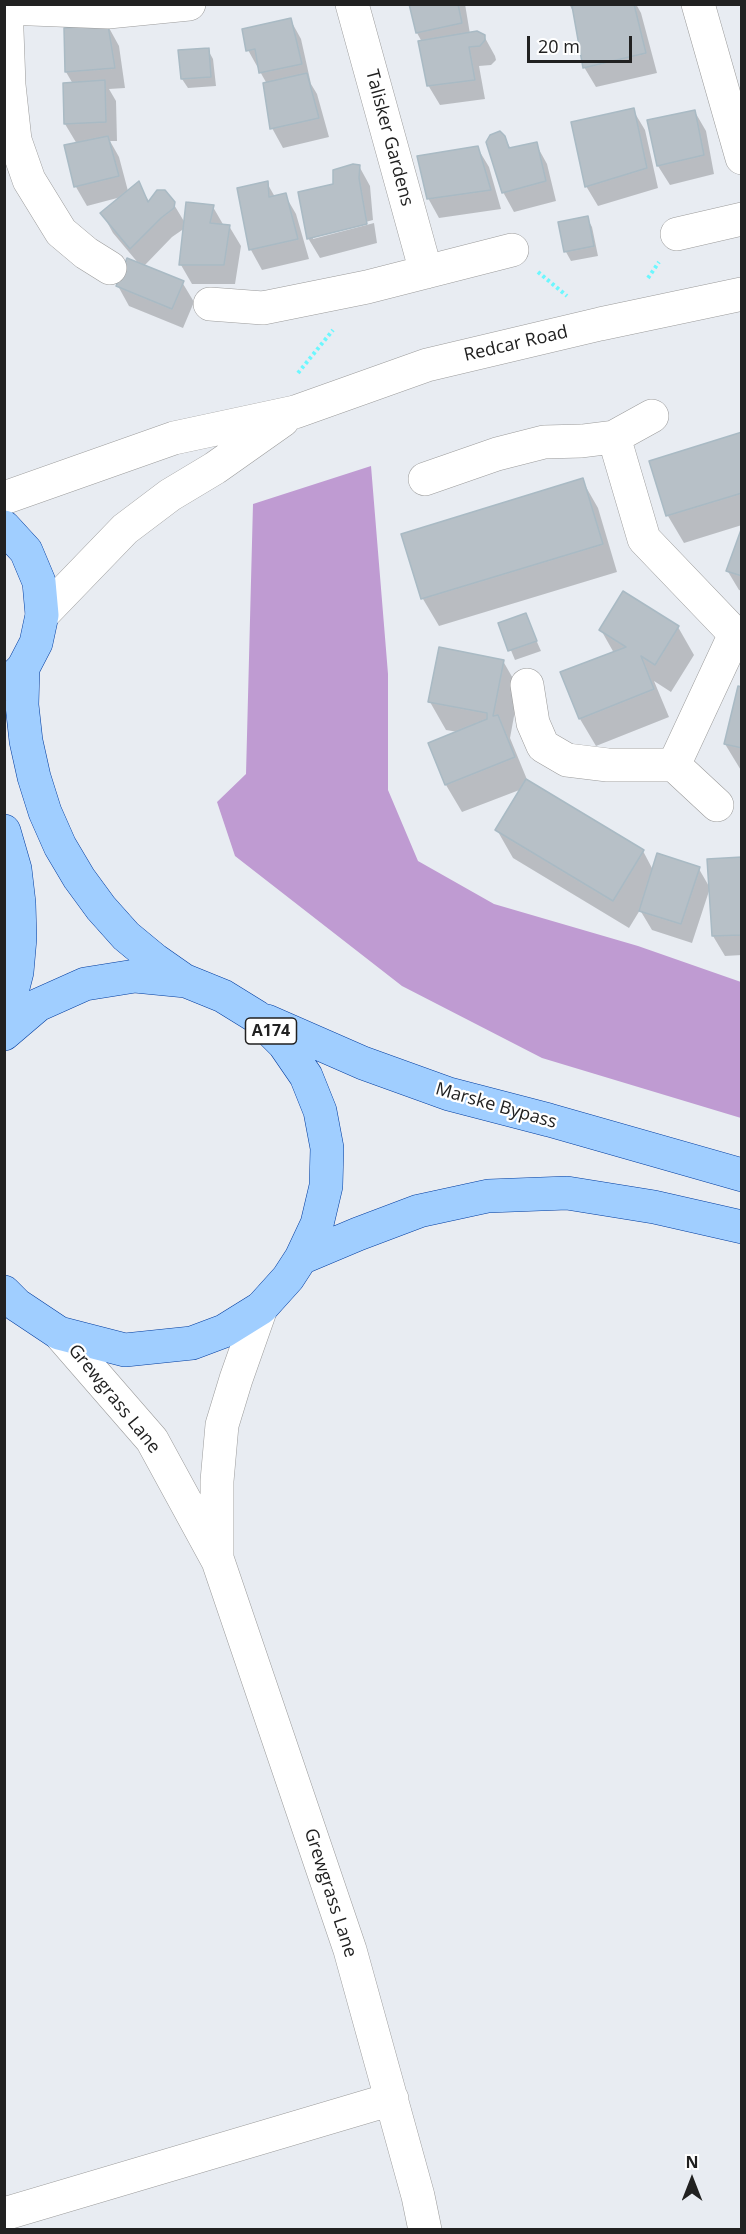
<!DOCTYPE html>
<html>
<head>
<meta charset="utf-8">
<style>
  body { margin:0 }
  #map { position:relative; width:746px; height:2234px; overflow:hidden; background:#e8ecf2; font-family:"Open Sans",sans-serif }
  canvas { display:block }
  .frame { position:absolute; inset:0; border:6px solid #212121; pointer-events:none }
  .north { position:absolute; left:662px; top:2150px; width:60px; height:60px; -webkit-text-stroke:4px #fff; paint-order:stroke; rotate:0deg; font-size:16px; font-weight:700; line-height:24px; text-align:center; color:#212121 }
  .north::after { content:''; display:block; margin:auto; width:21px; height:27px; background:#212121; clip-path:polygon(50% 0,100% 100%,50% 72%,0 100%) }
  .scale { position:absolute; left:527px; top:36px; width:105px; height:27px; box-sizing:border-box; border:3px solid #212121; border-top:0; padding-left:8px; font-size:18px; line-height:21px; white-space:nowrap; color:#212121; -webkit-text-stroke:4px #fff; paint-order:stroke }
</style>
</head>
<body>
<div id="map">
<canvas width="746" height="2234"></canvas>
<div class="frame"></div>
<div class="north">N</div>
<div class="scale">20 m</div>
</div>
<script>
const c = document.querySelector('canvas').getContext('2d');
c.lineJoin = 'round';
function fillPath(path, color) { c.fillStyle = color; c.fill(path, 'evenodd'); }
const toPath = rows => new Path2D(rows.map(r => 'M' + r).join(''));
function strokePath(path, color, width, dash) { c.strokeStyle = color; c.lineWidth = width; c.lineCap = dash ? 'butt' : 'round'; c.setLineDash(dash || []); c.stroke(path); }
function label(font, color, halo, rows, align = 'center') {
  c.font = font + ' "Open Sans",sans-serif'; c.lineWidth = 4.5; c.setLineDash([]); c.textBaseline = 'middle'; c.strokeStyle = halo; c.fillStyle = color; for (const [text, x, y, turn = 0] of rows) {
    c.save(); c.translate(x, y); c.rotate((+turn || 0) * Math.PI / 180); c.textAlign = isNaN(turn) ? turn : align; if (halo) c.strokeText(text, 0, 0); c.fillText(text, 0, 0); c.restore();
  }
}
const forest = toPath([
  [371,466,388,674,388,790,418,861,494,904,638,946,741,982,741,1118,542,1058,402,986,235,856,217,802,246,774,253,504]
]);
const shadow = toPath([
  [411,4,465,4,470,34,484,36,495,56,496,60,491,65,479,66,485,99,440,105,428,85,422,42,417,33],
  [569,4,636,4,641,13,657,73,596,87,584,67,574,13],
  [290,19,301,39,311,84,317,94,329,137,283,148,272,128,267,84,248,50],
  [108,26,119,46,125,88,109,89,116,101,117,141,110,141,119,157,128,191,138,183,150,203,173,203,185,223,213,207,224,226,229,226,241,246,235,284,192,284,181,265,185,228,172,237,144,266,182,282,194,302,183,328,129,306,118,286,139,264,113,233,102,213,121,197,87,206,76,187,66,146,77,144,65,124,73,84,66,72],
  [208,50,213,59,216,86,188,88,182,79],
  [633,110,645,130,658,188,598,206,586,186],
  [695,112,706,131,714,174,670,185,658,166],
  [504,137,511,149,536,144,547,164,556,201,514,212,503,192],
  [477,147,489,167,501,209,439,218,428,198],
  [359,166,370,186,373,220,313,236,313,239,374,223,377,243,320,258,308,238,335,185],
  [267,183,275,197,285,195,296,214,309,259,262,270,251,250,238,189],
  [587,218,592,227,598,256,571,261,566,252,560,224],
  [742,434,742,525,684,543,668,516,651,462],
  [582,480,598,508,617,572,439,626,423,599,403,535],
  [742,532,742,591,739,590,727,570],
  [525,615,541,651,515,660,500,624],
  [678,627,694,655,671,692,654,681,669,717,596,746,580,719,562,673,614,653,601,630],
  [503,661,519,689,510,738,528,782,643,851,653,870,699,869,710,888,692,943,652,930,640,910,629,928,513,858,497,830,522,789,462,812,446,785,430,744,458,732,446,730,430,702],
  [742,688,742,772,725,744],
  [742,858,742,955,725,956,713,936,709,861]
]);
const building = toPath([
  [409,4,458,4,462,23,416,33,409,4],
  [578,4,634,4,646,53,583,68,572,6,578,4],
  [291,18,302,64,259,73,255,49,246,51,242,29,291,18],
  [108,25,115,68,65,72,64,28,108,25],
  [477,31,485,35,485,40,480,46,469,47,475,80,427,86,418,41,477,31],
  [209,48,211,77,181,79,178,50,209,48],
  [307,73,319,118,270,129,263,83,307,73],
  [105,80,106,122,64,124,63,83,105,80],
  [634,108,647,168,585,187,571,122,634,108],
  [695,110,704,155,657,166,647,120,695,110],
  [500,131,505,136,509,148,537,142,546,181,502,193,486,142,490,135,500,131],
  [108,136,119,176,74,187,64,145,108,136],
  [478,146,491,190,427,199,417,156,478,146],
  [353,164,360,165,359,178,367,224,307,239,298,192,333,184,333,170,353,164],
  [139,181,148,202,157,190,165,190,175,202,174,208,161,218,130,249,100,213,139,181],
  [268,181,269,197,286,193,298,239,249,250,237,188,268,181],
  [186,202,214,205,210,223,230,225,224,265,179,265,186,202],
  [588,216,594,246,564,252,558,222,588,216],
  [127,258,184,281,172,309,116,286,127,258],
  [742,432,742,493,666,516,649,461,742,432],
  [583,478,603,544,421,599,401,534,583,478],
  [742,527,742,576,726,571,742,527],
  [623,591,679,626,655,665,641,656,654,689,579,719,560,672,626,647,599,630,623,591],
  [526,613,537,641,508,651,498,623,526,613],
  [439,647,504,660,493,716,498,715,515,757,445,785,428,743,487,719,487,713,428,702,439,647],
  [738,686,742,687,742,748,724,744,738,686],
  [526,779,644,850,613,901,495,830,526,779],
  [657,853,700,867,681,924,639,911,657,853],
  [742,857,742,935,712,936,707,859,742,857]
]);
const path = toPath([
  [538,272,567,296],
  [648,278,659,262],
  [298,373,333,330]
]);
const minor = toPath([
  [6,4,9,85,15,140,29,180,61,232,86,253,110,268],
  [352,4,426,272],
  [698,4,742,158],
  [6,8,108,12,189,4],
  [677,234,742,219],
  [210,304,263,308,367,287,512,250],
  [614,437,652,416],
  [425,479,497,454,544,442,582,441,614,437,644,539,735,634,742,635],
  [4,498,174,438,295,412,427,365,600,324,742,294],
  [42,615,125,529,170,495,215,468,283,420],
  [527,685,533,723,543,746,567,760,608,765,674,765,717,805],
  [674,765,735,634],
  [59,1333,152,1440,218,1561,350,1950,418,2196,425,2230],
  [217,1557,217,1481,222,1425,236,1379,261,1308],
  [4,2214,392,2099]
]);
const major = toPath([
  [4,527,26,551,39,582,42,615,36,643,23,668,7,684],
  [23,668,22,705,26,741,34,777,45,812,60,846,79,878,101,908,126,936,155,960,185,981],
  [4,831,15,869,19,903,20,938,17,972,4,1023],
  [267,1021,363,1063,449,1094,549,1120,742,1175],
  [4,1034,38,1005,85,984,135,976,186,981,223,996,257,1017,284,1044,306,1076,320,1111,327,1148,326,1186,317,1224,301,1258,288,1278,261,1308,224,1331,192,1343,125,1350,59,1333,17,1305,4,1292],
  [301,1258,358,1234,419,1211,488,1196,567,1193,654,1207,742,1227]
]);
const shields = [
  [271,1031,51]
];
const shieldNames = [
  ["A174",271,1031]
];
const streetNames = [
  ["Talisker Gardens",389,138,75],
  ["Redcar Road",516,344,-13],
  ["Marske Bypass",496,1106,16],
  ["Grewgrass Lane",114,1399,51],
  ["Grewgrass Lane",330,1893,72]
];
fillPath(forest, '#bf9bd2');
fillPath(shadow, '#0003');
fillPath(building, '#b7c0c7');
strokePath(building, '#a9bac4', 1.5);
strokePath(minor, '#9b9b9b', 34);
strokePath(major, '#003c9f', 34);
strokePath(path, '#6cf7fe', 4, [3, 3]);
strokePath(minor, '#fff', 33);
strokePath(major, '#a0ceff', 33);
for (const [x, y, w] of shields) { const box = new Path2D(); box.roundRect(x - w / 2, y - 13, w, 26, 4.5); c.fillStyle = '#fff'; c.fill(box); strokePath(box, '#212121', 1.5); }
label('bold 16px', '#212121', null, shieldNames);
label('18px', '#212121', '#fff', streetNames);
</script>
</body>
</html>
